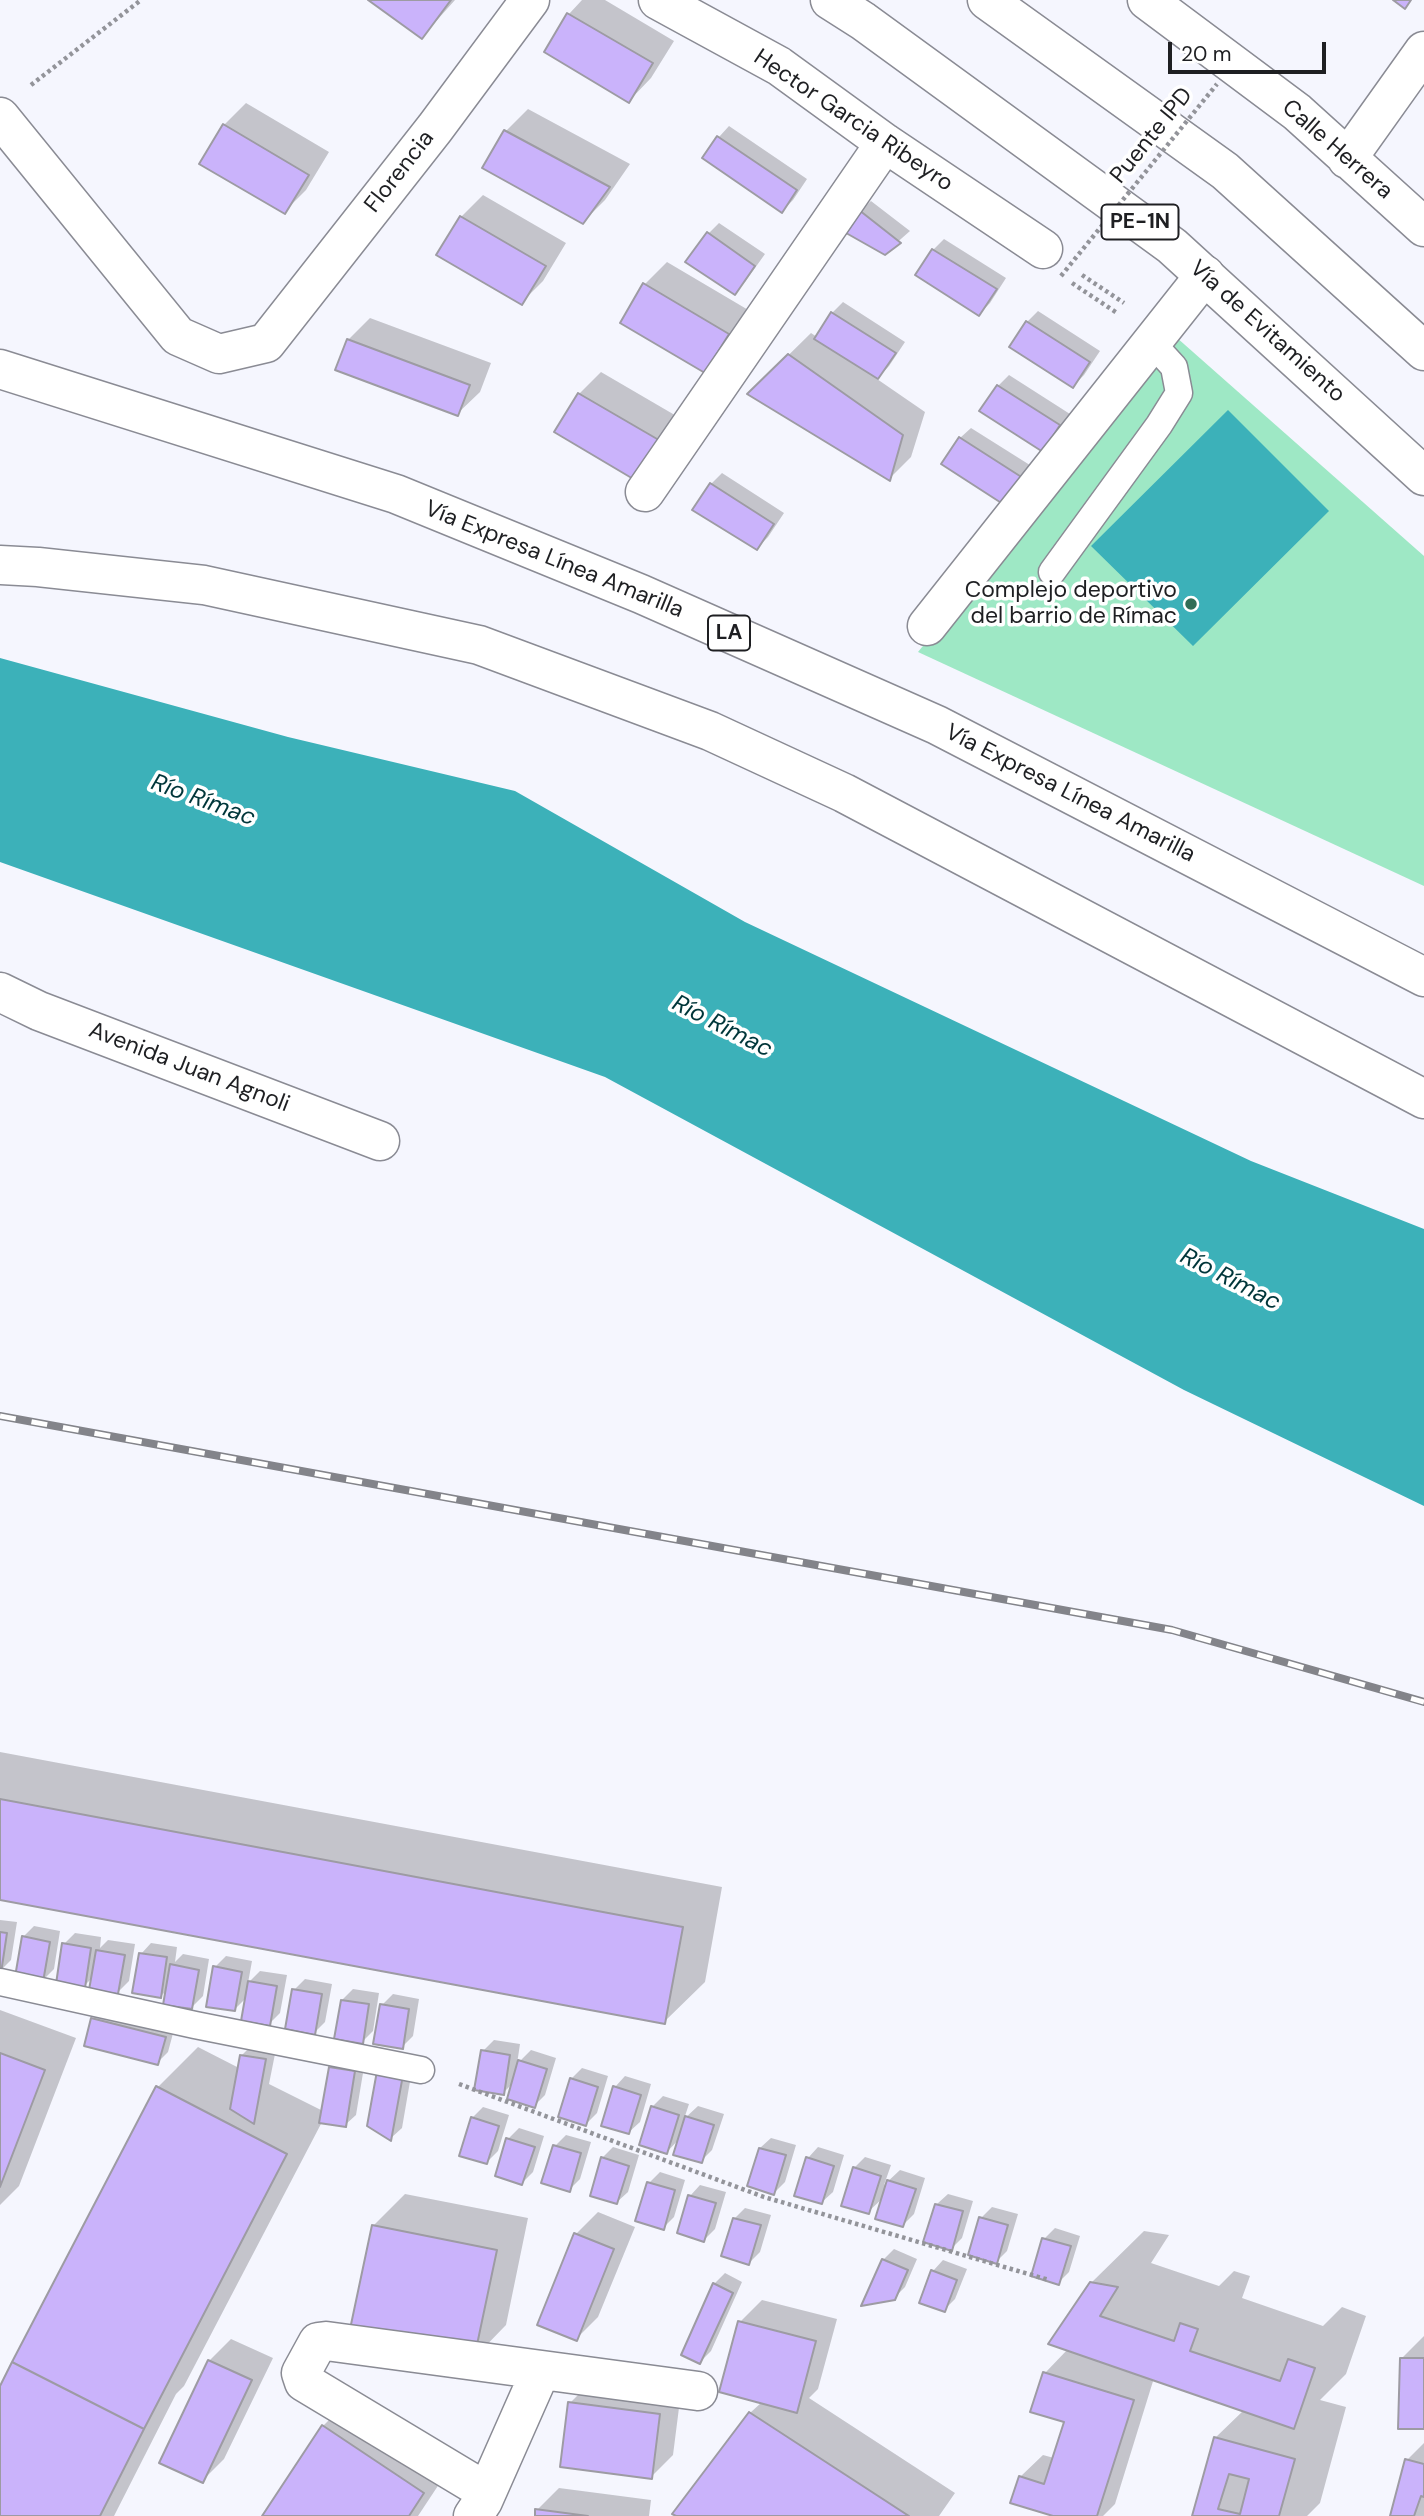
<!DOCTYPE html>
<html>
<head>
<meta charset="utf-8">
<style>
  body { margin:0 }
  #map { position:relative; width:1424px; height:2516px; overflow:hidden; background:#f5f6fe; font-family:"DM Sans",sans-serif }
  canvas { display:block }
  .scale { position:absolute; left:1168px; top:42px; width:158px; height:32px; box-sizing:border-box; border:4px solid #1e1f22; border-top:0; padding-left:9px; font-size:21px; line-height:24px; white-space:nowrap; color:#1e1f22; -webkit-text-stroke:5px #fff; paint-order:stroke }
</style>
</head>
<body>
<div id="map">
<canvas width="1424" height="2516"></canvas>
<div class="scale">20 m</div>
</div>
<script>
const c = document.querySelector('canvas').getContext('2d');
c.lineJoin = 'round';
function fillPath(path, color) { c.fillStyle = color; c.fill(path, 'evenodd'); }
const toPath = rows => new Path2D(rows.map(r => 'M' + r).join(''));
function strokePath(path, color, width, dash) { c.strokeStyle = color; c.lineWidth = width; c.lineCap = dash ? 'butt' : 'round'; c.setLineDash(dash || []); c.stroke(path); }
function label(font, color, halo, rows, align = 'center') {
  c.font = font + ' "DM Sans",sans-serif'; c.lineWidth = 7; c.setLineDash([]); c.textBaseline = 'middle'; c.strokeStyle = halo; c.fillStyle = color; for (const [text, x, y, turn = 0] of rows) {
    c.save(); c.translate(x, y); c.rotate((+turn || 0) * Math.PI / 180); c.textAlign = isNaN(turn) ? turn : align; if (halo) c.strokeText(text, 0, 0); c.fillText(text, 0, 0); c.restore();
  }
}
const green = toPath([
  [1176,337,1424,556,1424,886,918,652]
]);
const water = toPath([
  [1228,410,1329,511,1193,646,1091,546],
  [0,658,288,737,515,791,745,922,1251,1161,1424,1229,1424,1506,1184,1390,605,1077,0,862]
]);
const shadow = toPath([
  [371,0,455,0,422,37],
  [582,0,605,0,674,41,651,78,629,101,546,51,569,14],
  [246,103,329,152,306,190,284,212,224,125],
  [528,109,630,164,605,200,583,222,506,131],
  [729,126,807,179,793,200,782,211,719,137],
  [483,195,566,243,543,281,521,303,461,217],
  [871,201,910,231,885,253,852,218],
  [719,223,765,254,745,282,734,293,708,234],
  [944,239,1006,278,990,303,979,314,933,250],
  [667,262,750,311,705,371,645,284],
  [843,302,905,342,889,366,877,379,925,412,911,457,889,479,750,393,811,333,817,337,832,313],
  [1038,311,1100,351,1084,375,1073,386,1027,322],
  [370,318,491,363,480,392,457,414,348,340],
  [601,372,685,421,662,459,579,394],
  [1009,375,1070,414,1054,439,998,386],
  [971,428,1033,467,1017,493,960,438],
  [722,473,784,513,768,537,757,548,711,484],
  [0,1752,722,1887,705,1982,664,2022,0,1898],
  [0,1920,17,1922,11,1960,0,1971],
  [34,1926,60,1931,54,1969,43,1980,23,1937],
  [75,1933,101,1937,100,1948,108,1940,135,1944,129,1981,118,1992,93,1977,84,1986,64,1944],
  [151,1943,177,1947,175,1962,183,1954,209,1959,203,1996,192,2007,168,1989,161,1996,141,1954],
  [226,1956,252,1961,248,1983,260,1971,287,1975,280,2013,269,2024,247,1997,235,2009,215,1967],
  [305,1979,332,1984,325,2022,314,2033,294,1990],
  [353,1989,379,1993,373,2031,362,2042,342,2000],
  [393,1994,419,1999,413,2036,402,2047,382,2005],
  [103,2008,175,2026,168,2052,157,2063,92,2019],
  [0,2010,76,2038,19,2186,0,2205],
  [494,2040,520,2044,517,2064,531,2050,556,2058,545,2095,534,2106,514,2082,503,2093,483,2051],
  [252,2045,276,2049,269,2084,323,2111,331,2068,342,2057,365,2061,356,2115,345,2125,322,2122,184,2386,176,2394,114,2516,0,2516,0,2389,158,2087,198,2047,239,2068,241,2056],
  [413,2064,402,2128,391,2138,369,2125],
  [582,2068,608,2076,597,2113,586,2124,571,2079],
  [625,2076,651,2084,640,2122,629,2132,615,2087],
  [663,2096,689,2104,684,2119,698,2106,724,2114,712,2150,701,2161,680,2138,667,2152,652,2107],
  [483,2107,509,2115,498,2151,487,2162,472,2118],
  [519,2128,544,2136,533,2172,522,2183,508,2139],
  [566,2135,591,2142,580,2179,569,2190,555,2146],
  [771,2138,796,2145,785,2182,774,2193,760,2148],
  [613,2147,639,2155,628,2192,617,2202,602,2158],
  [818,2147,844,2155,833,2192,822,2202,808,2158],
  [865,2157,891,2165,884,2185,900,2170,925,2178,914,2214,903,2225,884,2197,868,2212,854,2168],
  [660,2172,685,2180,674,2217,663,2228,649,2183],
  [700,2185,726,2192,715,2229,704,2240,690,2196],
  [405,2194,528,2218,506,2325,474,2358,373,2226],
  [948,2194,973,2201,962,2238,951,2249,937,2204],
  [992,2207,1018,2214,1007,2251,996,2262,981,2218],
  [745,2208,771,2215,760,2252,749,2263,734,2219],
  [598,2212,635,2227,598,2317,576,2339,576,2234],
  [1055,2228,1080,2236,1069,2272,1058,2283,1044,2239],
  [1144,2231,1169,2235,1151,2263,1219,2286,1234,2271,1250,2276,1242,2298,1323,2326,1342,2307,1366,2316,1346,2374,1320,2400,1346,2407,1320,2503,1307,2516,1194,2516,1215,2438,1244,2410,1154,2378,1115,2504,1103,2516,1058,2516,1020,2477,1043,2455,1054,2458,1066,2421,1045,2373,1068,2349,1091,2283],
  [894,2249,917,2259,905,2287,894,2298,883,2260],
  [943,2260,967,2269,955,2299,944,2310,933,2271],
  [725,2273,742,2282,711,2351,700,2362,714,2284],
  [762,2300,837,2319,818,2389,809,2398,955,2493,939,2516,679,2516,750,2413,762,2402,740,2322],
  [1424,2336,1424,2428,1402,2358],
  [231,2339,273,2358,224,2459,202,2481,209,2361],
  [592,2381,681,2392,673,2455,651,2477,570,2403],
  [355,2394,455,2460,418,2516,264,2516,323,2426],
  [1424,2443,1424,2516,1392,2516,1407,2460],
  [559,2488,651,2500,649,2516,536,2516,537,2510]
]);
const building = toPath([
  [368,0,451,0,422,39,368,0],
  [1393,0,1411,0,1405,9,1393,0],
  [567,13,653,63,629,103,544,52,567,13],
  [223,124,309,175,285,214,199,164,223,124],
  [504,130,610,187,583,224,482,168,504,130],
  [717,136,797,190,782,213,702,158,717,136],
  [859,210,901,243,885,255,839,229,859,210],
  [460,216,546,266,522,305,436,255,460,216],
  [707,232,755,266,735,295,685,262,707,232],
  [932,249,997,289,979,316,915,275,932,249],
  [643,283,729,334,705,373,620,323,643,283],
  [831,312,896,353,878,379,814,339,831,312],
  [1026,321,1090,362,1073,388,1009,347,1026,321],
  [347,339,470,385,458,416,335,370,347,339],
  [788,354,903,435,890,481,747,394,788,354],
  [997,385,1060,425,1043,452,979,411,997,385],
  [578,393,664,443,640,483,554,432,578,393],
  [959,437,1023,478,1006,506,941,464,959,437],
  [710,483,774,524,757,550,692,510,710,483],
  [0,1799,683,1927,665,2024,0,1900,0,1799],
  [0,1932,7,1933,1,1973,0,1973,0,1932],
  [22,1936,50,1942,43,1982,15,1977,22,1936],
  [62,1943,91,1948,85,1988,56,1984,62,1943],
  [96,1950,125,1955,118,1994,89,1990,96,1950],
  [139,1953,167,1957,161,1998,132,1993,139,1953],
  [170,1964,199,1970,192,2009,163,2005,170,1964],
  [213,1966,242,1972,235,2011,206,2007,213,1966],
  [248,1981,277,1986,270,2026,241,2021,248,1981],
  [292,1989,322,1994,315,2035,285,2029,292,1989],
  [341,2000,369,2004,363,2044,334,2039,341,2000],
  [380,2004,409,2009,403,2049,373,2044,380,2004],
  [91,2018,166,2037,158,2065,84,2046,91,2018],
  [481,2050,510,2055,504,2095,474,2090,481,2050],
  [0,2053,45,2070,0,2187,0,2053],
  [240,2055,266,2059,254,2124,230,2109,240,2055],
  [518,2060,547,2069,535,2108,507,2099,518,2060],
  [329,2067,355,2071,346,2127,319,2123,329,2067],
  [377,2071,403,2075,391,2141,367,2126,377,2071],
  [570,2078,598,2087,586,2126,558,2117,570,2078],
  [156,2086,287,2154,144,2429,12,2362,156,2086],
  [613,2086,641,2095,629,2134,601,2126,613,2086],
  [651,2106,679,2115,667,2154,639,2145,651,2106],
  [685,2116,714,2125,702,2163,673,2155,685,2116],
  [471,2117,499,2126,487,2164,459,2156,471,2117],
  [506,2138,535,2147,522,2185,495,2176,506,2138],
  [553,2145,581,2153,570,2192,541,2183,553,2145],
  [759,2148,786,2155,774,2195,747,2186,759,2148],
  [601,2157,629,2166,617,2204,590,2196,601,2157],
  [806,2157,834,2166,822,2204,794,2196,806,2157],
  [853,2167,881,2176,869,2214,841,2206,853,2167],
  [887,2180,916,2189,903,2227,875,2219,887,2180],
  [647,2182,675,2190,664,2230,635,2221,647,2182],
  [688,2195,716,2203,704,2242,677,2233,688,2195],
  [935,2204,963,2211,952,2251,923,2242,935,2204],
  [979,2217,1008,2225,997,2264,968,2255,979,2217],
  [733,2218,761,2225,749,2265,721,2256,733,2218],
  [372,2225,497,2250,474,2359,349,2334,372,2225],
  [574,2233,614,2249,577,2341,537,2325,574,2233],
  [1042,2238,1071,2246,1059,2285,1031,2276,1042,2238],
  [882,2259,908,2270,895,2300,861,2306,882,2259],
  [931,2270,957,2280,945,2312,919,2303,931,2270],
  [1090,2282,1118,2287,1100,2316,1174,2341,1180,2323,1198,2329,1190,2351,1280,2381,1288,2359,1315,2368,1294,2429,1048,2344,1090,2282],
  [713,2283,733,2293,700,2364,681,2355,713,2283],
  [738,2321,816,2341,797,2413,719,2392,738,2321],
  [1400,2358,1424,2358,1424,2429,1398,2429,1400,2358],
  [208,2360,252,2380,203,2483,159,2463,208,2360],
  [12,2362,144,2429,100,2516,0,2516,0,2386,12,2362],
  [1043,2372,1134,2400,1097,2516,1053,2516,1010,2503,1019,2476,1044,2484,1064,2422,1030,2412,1043,2372],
  [568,2402,660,2414,652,2479,560,2467,568,2402],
  [749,2412,909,2516,676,2516,672,2514,749,2412],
  [322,2425,424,2493,409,2516,262,2516,322,2425],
  [1214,2437,1295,2459,1279,2516,1192,2516,1214,2437],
  [1229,2474,1249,2479,1240,2514,1218,2509,1229,2474],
  [1405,2459,1424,2464,1424,2497,1421,2496,1414,2516,1390,2516,1405,2459],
  [535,2509,588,2516,535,2516,535,2509]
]);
const path = toPath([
  [31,85,141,0],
  [1082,275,1124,303],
  [1072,283,1117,313],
  [459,2084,764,2197,1049,2280]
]);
const service = toPath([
  [1052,572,1159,425,1179,393,1174,367,1152,343],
  [0,1982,195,2025,421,2070]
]);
const minor = toPath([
  [658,0,779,66,885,143,1043,249],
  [1147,0,1297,112,1424,227],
  [0,117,178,336,219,354,266,343,435,128,530,0],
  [1347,159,1424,51],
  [645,492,885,143],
  [927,626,1205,275],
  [0,992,39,1011,380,1141],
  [487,2492,304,2382,301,2373,318,2342,326,2341,698,2391],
  [473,2516,483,2501,541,2370]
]);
const motorway = toPath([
  [830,0,863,21,1172,246,1424,476],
  [987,0,1225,171,1424,351],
  [0,369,396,494,641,594,937,725,1424,977],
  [0,565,38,567,204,585,479,645,710,731,844,793,1424,1099]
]);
const rail = toPath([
  [0,1416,1172,1630,1424,1702]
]);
const pathBridge = toPath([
  [1061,276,1217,84]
]);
const markers = [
  [1191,604,7,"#326d56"]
];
const shields = [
  [1140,222,77],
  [729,633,42]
];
const shieldNames = [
  ["PE-1N",1140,222],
  ["LA",729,633]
];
const streetNames = [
  ["Hector Garcia Ribeyro",853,121,34],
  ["Puente IPD",1152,136,-51],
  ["Calle Herrera",1337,150,41],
  ["Florencia",400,172,-52],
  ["Vía de Evitamiento",1267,332,42],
  ["Vía Expresa Línea Amarilla",554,560,22],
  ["Vía Expresa Línea Amarilla",1070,794,27],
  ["Avenida Juan Agnoli",189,1068,21]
];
const poiNames = [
  ["Complejo deportivo",1177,591],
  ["del barrio de Rímac",1177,617]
];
const waterNames = [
  ["Río Rímac",203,801,20],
  ["Río Rímac",722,1027,27],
  ["Río Rímac",1230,1280,27]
];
fillPath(green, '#9ee8c5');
fillPath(water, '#3cb1b9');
fillPath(shadow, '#0003');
fillPath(building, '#cab3fb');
strokePath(building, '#9d9ba3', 2);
strokePath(service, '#8a8b94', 29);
strokePath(minor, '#8a8b94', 41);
strokePath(motorway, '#8a8b94', 41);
strokePath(path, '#93949a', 4.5, [3.5, 3.5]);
strokePath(service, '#fff', 26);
strokePath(minor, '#fff', 38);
strokePath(motorway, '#fff', 38);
strokePath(rail, '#83848a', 8);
strokePath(rail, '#fff', 5, [16]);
strokePath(pathBridge, '#93949a', 4.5, [3.5, 3.5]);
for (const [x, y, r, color] of markers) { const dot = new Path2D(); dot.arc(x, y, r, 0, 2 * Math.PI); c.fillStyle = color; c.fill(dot); strokePath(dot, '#fff', 2.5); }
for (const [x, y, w] of shields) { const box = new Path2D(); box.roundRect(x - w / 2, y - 17.5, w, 35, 5); c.fillStyle = '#fff'; c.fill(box); strokePath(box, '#1e1f22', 2); }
label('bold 21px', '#1e1f22', null, shieldNames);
label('23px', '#1e1f22', '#fff', streetNames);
label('23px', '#1e1f22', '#fff', poiNames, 'right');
label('italic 24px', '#00363a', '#fff', waterNames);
</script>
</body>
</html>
